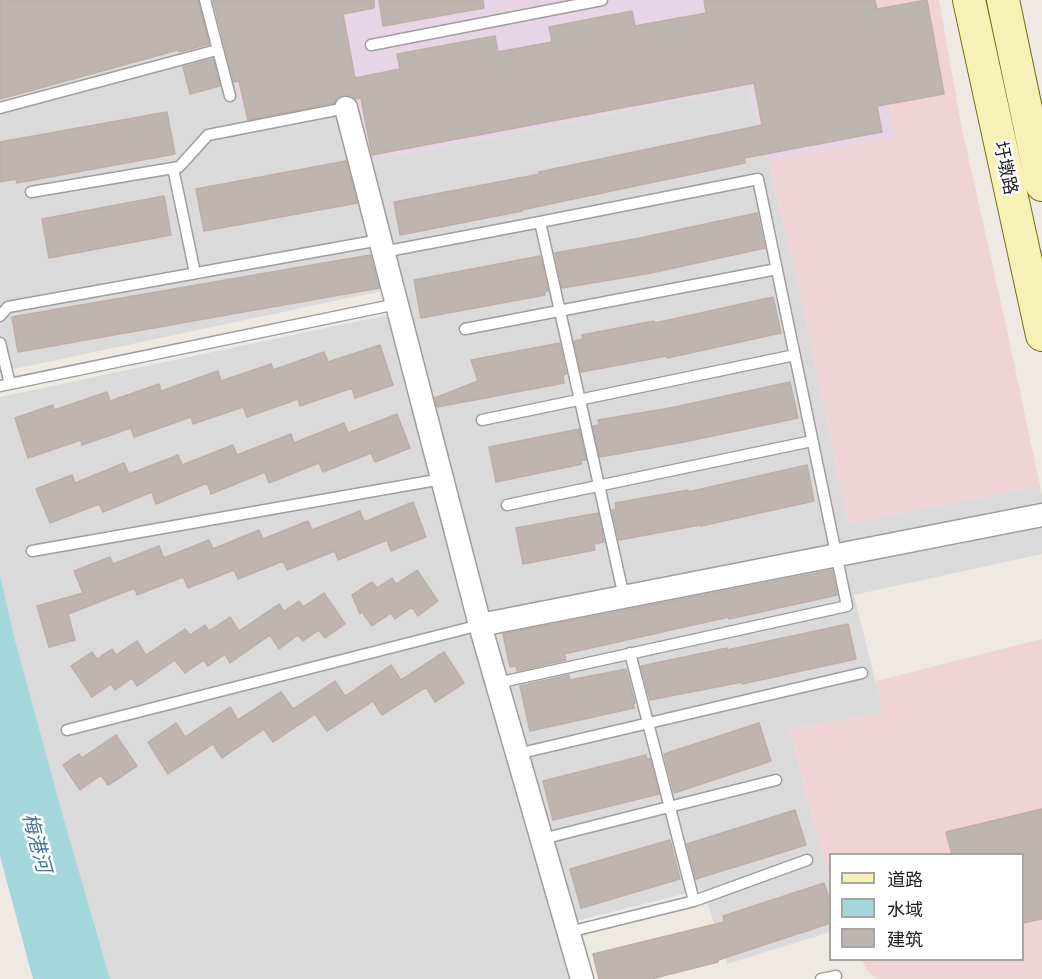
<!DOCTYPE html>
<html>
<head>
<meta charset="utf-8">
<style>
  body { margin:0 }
  #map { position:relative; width:1042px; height:979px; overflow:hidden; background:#eee9e3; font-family:"PT Sans Narrow","Noto Sans SC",sans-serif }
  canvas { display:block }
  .legend { position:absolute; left:829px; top:853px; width:195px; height:108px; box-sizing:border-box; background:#fff; border:2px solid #a5a5a5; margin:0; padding:8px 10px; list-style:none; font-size:18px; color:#1d1d1d }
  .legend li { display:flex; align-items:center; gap:12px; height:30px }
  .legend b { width:30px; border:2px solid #a5a5a5 }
</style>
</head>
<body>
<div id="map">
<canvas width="1042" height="979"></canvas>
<ul class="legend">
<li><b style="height:8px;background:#f7f1b8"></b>道路</li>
<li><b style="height:16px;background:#a4d7db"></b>水域</li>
<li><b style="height:16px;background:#beb4b0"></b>建筑</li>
</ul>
</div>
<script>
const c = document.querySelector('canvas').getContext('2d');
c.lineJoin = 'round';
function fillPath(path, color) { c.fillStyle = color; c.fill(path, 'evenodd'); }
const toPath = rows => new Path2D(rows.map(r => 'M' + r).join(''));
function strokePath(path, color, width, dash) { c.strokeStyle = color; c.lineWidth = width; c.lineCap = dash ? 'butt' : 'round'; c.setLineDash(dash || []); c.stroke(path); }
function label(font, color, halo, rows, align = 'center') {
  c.font = font + ' "PT Sans Narrow","Noto Sans SC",sans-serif'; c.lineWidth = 5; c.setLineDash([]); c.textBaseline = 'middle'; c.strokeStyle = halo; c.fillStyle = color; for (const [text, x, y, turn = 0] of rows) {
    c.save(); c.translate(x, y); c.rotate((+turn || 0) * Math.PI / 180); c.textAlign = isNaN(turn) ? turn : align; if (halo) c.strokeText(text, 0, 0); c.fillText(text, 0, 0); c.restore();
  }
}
const residential = toPath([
  [0,0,341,0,344,17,229,43,350,85,368,161,747,87,769,162,804,310,848,523,1040,486,1042,496,1042,554,854,595,883,712,790,730,830,885,830,932,727,964,703,889,572,922,509,698,405,286,0,372],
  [387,315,489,701,573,979,110,979,63,816,15,640,0,575,0,397]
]);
const commercial = toPath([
  [876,0,939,0,961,124,1007,330,1040,486,848,523,804,310,769,162,894,137],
  [1042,639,1042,979,879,979,869,973,861,960,1022,960,1022,854,830,854,830,885,790,730,883,712,876,681]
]);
const industrial = toPath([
  [341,0,876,0,894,137,769,162,747,87,368,161,350,86,240,105,229,43,344,17]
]);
const water = toPath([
  [0,575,15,640,63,816,110,979,33,979,0,856]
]);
const building = toPath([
  [0,0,198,0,209,44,179,52,178,50,0,99,0,0],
  [213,0,374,0,374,8,343,14,355,78,400,69,397,54,495,36,498,52,552,42,549,27,632,11,635,26,706,13,704,0,875,0,877,9,927,0,944,94,877,106,882,132,744,158,745,163,521,210,522,211,400,235,394,202,540,174,539,172,762,125,754,83,372,155,361,98,356,99,350,95,343,95,337,98,334,103,248,120,239,81,234,82,213,0],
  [379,0,483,0,484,8,383,26,379,0],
  [213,59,220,86,190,94,183,67,213,59],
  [167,112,175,154,17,183,16,179,0,182,0,142,167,112],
  [346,161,357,203,204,231,196,189,346,161],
  [164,196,171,235,49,258,42,219,164,196],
  [757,213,765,248,651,273,562,288,555,253,635,239,757,213],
  [370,255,379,288,18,352,12,317,370,255],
  [540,256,548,291,545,291,545,295,421,318,414,280,540,256],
  [773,297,781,333,667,358,667,356,581,372,574,341,583,339,582,335,654,321,655,323,773,297],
  [560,343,566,374,563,375,564,383,437,407,435,398,478,381,471,360,560,343],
  [380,345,393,385,355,398,352,388,300,406,298,399,247,417,243,407,193,424,191,417,134,437,131,428,82,445,81,440,28,458,15,418,53,405,54,410,107,392,110,401,159,384,161,391,218,371,221,381,271,364,273,370,324,352,328,362,380,345],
  [790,382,798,418,684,442,600,457,593,426,599,425,598,420,670,408,790,382],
  [397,414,410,448,375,462,371,453,323,472,319,463,269,483,265,472,211,494,207,483,156,504,152,492,103,512,99,504,50,523,36,489,72,475,75,483,124,463,129,474,178,455,182,465,233,445,237,455,291,434,294,443,344,423,348,433,397,414],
  [579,429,586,460,581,460,582,464,496,482,489,447,579,429],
  [807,465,814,501,701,526,700,525,619,540,612,510,616,510,615,503,688,490,688,492,807,465],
  [413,502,426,537,391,551,387,540,338,560,335,551,287,570,283,561,238,579,234,570,188,588,183,577,137,595,135,588,68,614,75,640,49,647,37,606,83,593,74,571,110,557,113,564,159,546,164,558,209,540,213,549,259,530,263,539,308,521,312,530,360,511,364,522,413,502],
  [598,513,604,542,594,544,595,550,523,564,516,528,598,513],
  [417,570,438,601,418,616,412,607,395,619,391,613,372,626,362,612,360,614,352,595,372,582,377,588,392,578,396,584,417,570],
  [832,570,837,595,729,619,729,617,564,654,566,660,517,671,516,666,510,667,503,634,832,570],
  [324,593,345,624,325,638,319,630,303,641,298,635,279,649,270,635,230,663,225,654,208,666,204,660,185,673,175,660,137,686,132,678,115,690,111,684,92,697,71,666,92,652,97,659,112,649,116,655,137,641,146,655,185,629,190,635,205,625,209,631,230,617,239,631,279,604,284,611,299,601,303,607,324,593],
  [848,624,856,659,742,684,742,682,650,700,641,666,727,648,727,650,848,624],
  [444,652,464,683,435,702,426,687,382,715,373,701,327,731,315,714,273,742,264,729,222,758,213,744,168,774,148,742,176,723,185,737,230,707,238,720,281,692,293,709,335,681,345,696,391,665,401,680,444,652],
  [626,669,635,703,633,704,634,708,530,731,520,686,569,675,570,680,626,669],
  [759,723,771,761,674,793,664,754,759,723],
  [116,735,137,766,108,785,101,775,80,790,63,765,79,754,82,758,116,735],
  [646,755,647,759,650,759,659,794,553,820,543,781,646,755],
  [1042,809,1042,919,1023,923,1023,855,952,855,946,832,1042,809],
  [795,810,806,845,696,879,687,844,795,810],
  [670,840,680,879,581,908,570,869,670,840],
  [824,883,831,904,831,923,718,960,718,962,651,979,599,979,593,954,724,922,723,916,824,883]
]);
const service = toPath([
  [205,0,230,96],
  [371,45,602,0],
  [0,108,217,50],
  [173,168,195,273],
  [31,192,179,167,208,135,346,108],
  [540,222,624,597],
  [383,252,540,222,758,179,847,606,497,683],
  [0,316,8,307,380,240],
  [465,329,777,269],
  [0,343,10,384],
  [0,386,397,304],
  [482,420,795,355],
  [507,505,812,441],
  [32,551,442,479],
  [630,653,694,901],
  [67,730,480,625],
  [517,754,862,673],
  [542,839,776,780],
  [569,932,694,901,807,860],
  [821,979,836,976]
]);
const minor = toPath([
  [346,108,480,625,582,979],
  [480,625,1042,515]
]);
const secondary = toPath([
  [969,0,1042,335],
  [1003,0,1042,185]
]);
const streetNames = [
  ["圩墩路",1005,168,78]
];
const waterNames = [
  ["梅港河",36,843,75]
];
fillPath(residential, '#dbdada');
fillPath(commercial, '#efd3d6');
fillPath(industrial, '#e7d5e6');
fillPath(water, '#a4d7db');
fillPath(building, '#beb4b0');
strokePath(building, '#bfada6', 1.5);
strokePath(service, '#9e9e9e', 13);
strokePath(minor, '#9e9e9e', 25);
strokePath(secondary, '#716c08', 34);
strokePath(service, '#fff', 10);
strokePath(minor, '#fff', 22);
strokePath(secondary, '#f7f1b8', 32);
label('18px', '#1d1d1d', '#fff', streetNames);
label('italic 20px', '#437793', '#fff', waterNames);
</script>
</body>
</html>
